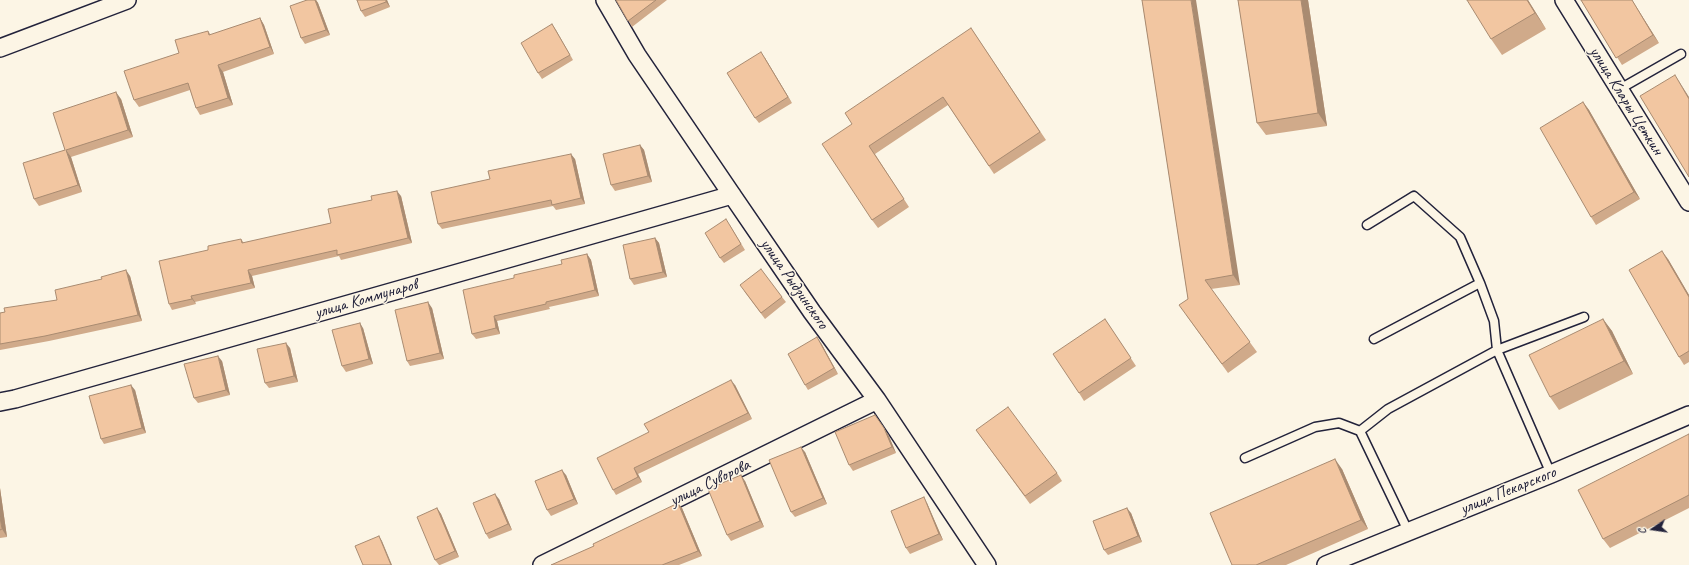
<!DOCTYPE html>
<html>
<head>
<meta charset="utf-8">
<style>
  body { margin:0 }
  #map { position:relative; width:1689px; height:565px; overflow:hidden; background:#fcf5e5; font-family:Caveat,sans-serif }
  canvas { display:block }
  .north { position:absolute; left:1633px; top:509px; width:40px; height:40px; -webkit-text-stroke:3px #fcf5e5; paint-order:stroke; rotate:257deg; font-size:11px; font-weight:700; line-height:16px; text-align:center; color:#22223b }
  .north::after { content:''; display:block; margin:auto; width:14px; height:18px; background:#22223b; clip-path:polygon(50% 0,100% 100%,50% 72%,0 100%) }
</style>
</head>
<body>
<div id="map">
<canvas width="1689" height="565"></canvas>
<div class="north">С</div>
</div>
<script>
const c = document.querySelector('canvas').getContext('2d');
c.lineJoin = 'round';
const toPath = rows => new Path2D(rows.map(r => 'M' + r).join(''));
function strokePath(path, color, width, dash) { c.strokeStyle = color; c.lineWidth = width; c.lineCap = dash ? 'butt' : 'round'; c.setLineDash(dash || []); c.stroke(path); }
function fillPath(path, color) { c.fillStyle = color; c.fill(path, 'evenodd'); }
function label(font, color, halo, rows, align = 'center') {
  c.font = font + ' Caveat,sans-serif'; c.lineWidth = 3; c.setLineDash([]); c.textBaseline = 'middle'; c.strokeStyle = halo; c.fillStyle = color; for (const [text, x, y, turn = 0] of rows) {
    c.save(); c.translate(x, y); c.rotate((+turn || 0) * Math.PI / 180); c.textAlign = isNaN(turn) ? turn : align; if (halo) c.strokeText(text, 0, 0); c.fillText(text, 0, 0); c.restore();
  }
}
const service = toPath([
  [1618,90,1681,54],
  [1367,225,1414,196,1460,237,1480,283,1494,321,1497,350,1584,317],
  [1374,339,1480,283],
  [1245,458,1315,427,1339,423,1360,431],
  [1408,531,1360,431,1388,409,1497,350,1551,474]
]);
const minor = toPath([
  [605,0,637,55,732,195,812,312,877,400,987,565],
  [1564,0,1689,202],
  [0,48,127,0],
  [0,402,15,399,732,195],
  [542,565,877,400],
  [1326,565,1551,474,1689,415]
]);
const wall = toPath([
  [307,0,316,0,318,3,330,35,305,44,301,38],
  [387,0,390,7,365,17,361,11],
  [616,0,667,0,632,27],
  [1142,0,1240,285,1211,289,1257,352,1228,373,1186,315,1188,299],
  [1238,0,1308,0,1327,126,1266,135,1257,123],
  [1528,0,1546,29,1502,55,1491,39],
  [1581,0,1632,0,1659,43,1622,65],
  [260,18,264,25,274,54,223,72,233,105,200,115,196,108,190,90,139,107,134,100,179,53,208,31,211,35],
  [552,24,573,60,542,79,538,73],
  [971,28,1046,140,994,174,948,105,875,154,909,207,878,228,872,220,852,124],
  [765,58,792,103,759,123,755,118],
  [121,99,133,137,71,157,82,192,39,206,34,199,65,150],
  [1583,102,1589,110,1640,199,1596,225,1591,217],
  [640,145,644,150,652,182,615,191,611,185],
  [575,159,585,204,556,210,553,206,442,229,438,224],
  [401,196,412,243,341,260,339,256,252,276,255,288,195,302,196,304,172,310,169,304,241,239,244,243,331,223],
  [730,225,745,250,724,263,720,258],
  [655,238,659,243,667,277,634,285,630,279],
  [587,254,591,260,599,296,549,307,550,309,497,321,500,334,476,339,472,334,514,278,562,264],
  [1668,259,1689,295,1689,362,1684,365,1679,357],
  [130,276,142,321,49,341,0,350,0,313,57,300],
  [744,291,782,297,786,302,765,319],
  [432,308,444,359,410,366,407,361],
  [1105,319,1136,366,1084,401,1079,393],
  [1603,319,1612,331,1633,374,1559,410,1550,397],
  [363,328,373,364,346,372,342,366],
  [821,343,838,374,808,390,805,385],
  [290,348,298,382,269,388,265,383],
  [222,361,230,395,198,403,194,398],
  [735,385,752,419,638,474,642,482,616,495,613,490,649,432],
  [135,390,146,433,104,444,101,439],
  [976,430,1057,473,1062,481,1030,504],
  [888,434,896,453,853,471,849,465],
  [1689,434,1689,508,1610,548,1603,539],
  [805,452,827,504,795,517,791,512],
  [1342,469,1368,529,1286,565,1232,565],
  [566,475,578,504,551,516,547,510],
  [745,481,764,527,731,541,727,535],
  [0,488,7,537,0,538],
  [499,499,512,530,489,539,486,534],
  [927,503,943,540,910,554,906,548],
  [437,508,441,514,459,557,440,565,439,565,435,560],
  [682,508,702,556,679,565,551,565],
  [1131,513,1142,542,1108,555,1104,550]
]);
const shadedWall = toPath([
  [315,0,316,0,318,3,330,35,326,30],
  [386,0,387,0,390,7,386,2],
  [1191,0,1196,0,1240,285,1233,275],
  [1301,0,1308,0,1327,126,1318,113],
  [1527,0,1528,0,1546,29,1535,13],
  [1632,0,1659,43,1653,35],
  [260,18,264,25,274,54,270,47],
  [552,24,556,30,573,60,570,55],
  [761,52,765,58,792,103,788,97],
  [218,65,223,72,233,105,228,98],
  [1675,75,1689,97,1689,99],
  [116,92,121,99,133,137,128,130],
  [1583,102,1589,110,1640,199,1634,192],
  [640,145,644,150,652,182,648,176],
  [66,150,71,157,82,192,78,185],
  [571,154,575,159,585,204,581,198],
  [397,191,401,196,412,243,408,238],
  [655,238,659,243,667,277,663,272],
  [1662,251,1668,259,1689,295,1689,297],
  [587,254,591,260,599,296,595,290],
  [126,270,130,276,142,321,138,315],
  [248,270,252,276,255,288,251,283],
  [191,296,195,302,196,304,192,299],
  [428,302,432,308,444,359,440,353],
  [494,316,497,321,500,334,496,328],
  [1603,319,1612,331,1633,374,1624,361],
  [360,323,363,328,373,364,369,359],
  [817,337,821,343,838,374,834,368],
  [286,343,290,348,298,382,294,376],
  [218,356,222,361,230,395,226,390],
  [731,380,735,385,752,419,748,413],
  [131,385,135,390,146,433,142,428],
  [875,415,888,434,896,453,892,447],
  [801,447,805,452,827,504,823,498],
  [1335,459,1342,469,1368,529,1361,520],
  [634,468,638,474,642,482,638,477],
  [562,470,566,475,578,504,574,499],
  [741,475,745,481,764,527,760,521],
  [0,488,7,537,2,529,0,517],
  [495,494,499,499,512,530,508,524],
  [924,497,927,503,943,540,939,534],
  [678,503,682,508,702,556,698,551],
  [437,508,441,514,459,557,455,551],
  [1127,508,1131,513,1142,542,1138,536],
  [379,536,382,541,392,565,391,565]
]);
const building = toPath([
  [307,0,315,0,326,30,301,38,290,6,307,0],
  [357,0,386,0,386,2,361,11,357,0],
  [616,0,656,0,628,21,616,0],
  [1142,0,1191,0,1233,275,1205,280,1250,342,1222,364,1179,305,1188,299,1142,0],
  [1238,0,1301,0,1318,113,1257,123,1238,0],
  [1467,0,1527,0,1535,13,1491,39,1467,0],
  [1581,0,1632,0,1653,35,1616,58,1581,0],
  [260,18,270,47,218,65,228,98,196,108,188,83,134,100,124,71,179,53,175,40,208,31,209,35,260,18],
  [552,24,570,55,538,73,521,43,552,24],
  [971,28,1040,132,989,166,943,97,869,146,904,199,872,220,822,144,852,124,845,113,971,28],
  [761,52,788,97,755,118,727,73,761,52],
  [1675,75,1689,99,1689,177,1640,96,1675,75],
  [116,92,128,130,66,150,78,185,34,199,23,163,65,150,53,113,116,92],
  [1583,102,1634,192,1591,217,1540,128,1583,102],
  [640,145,648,176,611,185,603,154,640,145],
  [571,154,581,198,552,205,551,200,438,224,431,192,490,179,488,171,571,154],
  [397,191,408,238,337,255,337,250,248,270,251,283,191,296,192,299,169,304,159,261,208,250,208,246,241,239,242,243,331,223,328,209,372,200,371,196,397,191],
  [726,219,741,244,720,258,705,233,726,219],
  [655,238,663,272,630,279,623,245,655,238],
  [1662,251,1689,297,1689,351,1679,357,1629,270,1662,251],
  [587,254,595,290,546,302,546,304,494,316,496,328,472,334,463,290,514,278,514,275,562,264,561,260,587,254],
  [761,269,782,297,761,313,740,285,761,269],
  [126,270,138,315,45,336,0,344,0,313,5,312,4,308,57,300,55,290,102,279,101,277,126,270],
  [428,302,440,353,407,361,395,310,428,302],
  [1105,319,1131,358,1079,393,1053,354,1105,319],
  [1603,319,1624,361,1550,397,1529,355,1603,319],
  [360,323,369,359,342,366,332,330,360,323],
  [817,337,834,368,805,385,788,354,817,337],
  [286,343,294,376,265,383,257,349,286,343],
  [218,356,226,390,194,398,184,364,218,356],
  [731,380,748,413,634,468,638,477,613,490,597,458,649,432,644,424,731,380],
  [131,385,142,428,101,439,89,396,131,385],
  [1008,407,1057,473,1025,496,976,430,1008,407],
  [875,415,884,428,892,447,849,465,835,432,875,415],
  [1689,434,1689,495,1603,539,1578,490,1689,434],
  [801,447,823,498,791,512,769,460,801,447],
  [1335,459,1361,520,1256,565,1232,565,1210,513,1335,459],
  [562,470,574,499,547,510,535,481,562,470],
  [741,475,760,521,727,535,708,489,741,475],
  [495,494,508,524,486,534,473,503,495,494],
  [924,497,939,534,906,548,891,511,924,497],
  [678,503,698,551,662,565,551,565,594,546,593,544,678,503],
  [437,508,455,551,435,560,417,517,437,508],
  [1127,508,1138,536,1104,550,1093,521,1127,508],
  [0,517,2,529,0,530,0,517],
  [379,536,391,565,363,565,355,546,379,536]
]);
const streetNames = [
  ["улица Клары Цеткин",1626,101,58],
  ["улица Рыдзинского",794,284,55],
  ["улица Коммунаров",366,299,-16],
  ["улица Суворова",710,483,-26],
  ["улица Пекарского",1508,491,-22]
];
strokePath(service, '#22223b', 11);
strokePath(minor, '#22223b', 20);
strokePath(service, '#fcf5e5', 8);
strokePath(minor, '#fcf5e5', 17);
fillPath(wall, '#d0aa8a');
fillPath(shadedWall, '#a98b71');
fillPath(building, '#f2c6a1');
strokePath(building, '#a98b71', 1);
label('17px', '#22223b', '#fcf5e5', streetNames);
</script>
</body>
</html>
